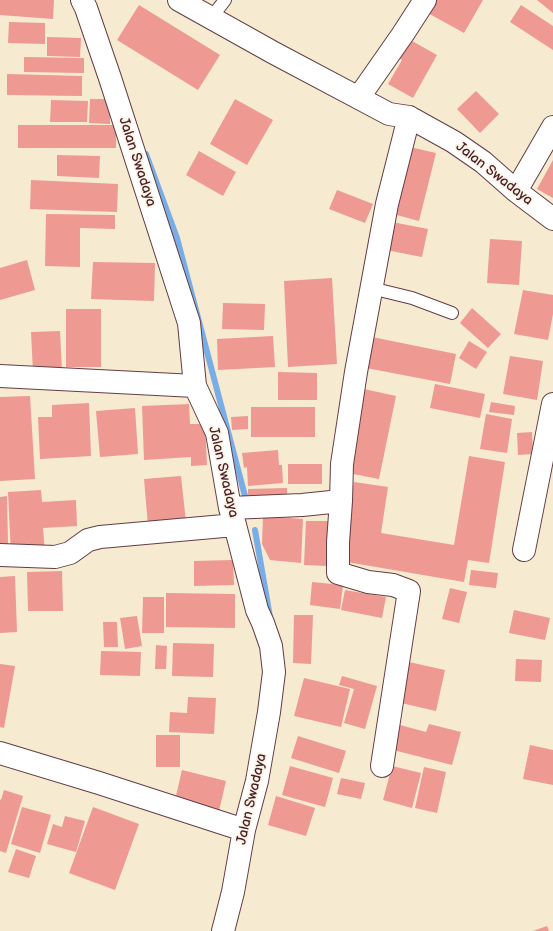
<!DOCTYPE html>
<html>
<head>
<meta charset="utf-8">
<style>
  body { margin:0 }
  canvas { display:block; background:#f6ead1 }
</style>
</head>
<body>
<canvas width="553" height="931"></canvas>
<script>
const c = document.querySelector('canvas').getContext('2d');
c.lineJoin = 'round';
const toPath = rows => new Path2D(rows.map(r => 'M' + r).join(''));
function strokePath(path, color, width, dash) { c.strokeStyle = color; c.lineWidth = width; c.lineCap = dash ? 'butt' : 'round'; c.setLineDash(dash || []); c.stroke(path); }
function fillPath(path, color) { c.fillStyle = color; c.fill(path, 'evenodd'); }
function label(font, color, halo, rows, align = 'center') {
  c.font = font + ' "Balsamiq Sans",sans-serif'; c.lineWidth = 3.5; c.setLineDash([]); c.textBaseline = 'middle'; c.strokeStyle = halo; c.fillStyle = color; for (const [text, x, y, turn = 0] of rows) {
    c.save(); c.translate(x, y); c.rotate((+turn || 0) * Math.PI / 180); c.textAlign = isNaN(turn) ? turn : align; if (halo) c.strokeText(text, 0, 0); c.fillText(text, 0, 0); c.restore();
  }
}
const stream = toPath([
  [146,154,177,238,245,496],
  [255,530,270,617]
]);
const building = toPath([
  [0,0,54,0,53,19,0,15],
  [433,0,483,0,464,33,426,12],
  [537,0,553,0,553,13],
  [139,5,220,55,198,90,117,40],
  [521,5,553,26,553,50,510,22],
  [9,22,45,23,45,44,8,43],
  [47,37,81,38,80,57,47,56],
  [405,37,437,55,413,98,388,84,402,60,395,56],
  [24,57,84,58,84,73,24,72],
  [7,74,82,76,82,96,7,95],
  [476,91,499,114,480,133,457,109],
  [90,99,110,99,110,124,89,123],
  [235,99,273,120,247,165,210,144],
  [51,100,88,101,87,122,50,122],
  [18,125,116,125,116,148,18,148],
  [410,147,436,153,419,221,393,214],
  [199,151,236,172,223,196,186,175],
  [57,155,100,156,99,178,57,176],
  [553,160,553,198,537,189],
  [31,180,118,184,117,212,30,209],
  [337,190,373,204,365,223,329,209],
  [46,214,115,215,115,229,80,228,80,267,45,266],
  [392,222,428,229,422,257,386,250],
  [490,239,522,241,519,285,487,283],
  [27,260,35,290,0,300,0,268],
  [93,262,155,263,154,301,91,299],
  [332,278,337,364,288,367,284,281],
  [523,290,553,295,553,314,548,340,514,334],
  [223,303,265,304,264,330,222,329],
  [472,308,501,334,488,348,460,323],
  [66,309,101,309,101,367,66,367],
  [60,331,62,371,33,372,31,332],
  [273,336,275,367,218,370,217,339],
  [367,336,456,354,450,384,361,367],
  [469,341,487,352,476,369,459,358],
  [510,356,543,361,537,400,503,394],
  [278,372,317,373,317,400,278,400],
  [435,384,485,394,480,418,430,408],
  [364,389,396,396,379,479,348,473],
  [30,396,35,479,0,481,0,397],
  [491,402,515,406,514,415,489,412],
  [89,403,91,456,40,459,38,417,52,417,52,405],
  [189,404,190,424,205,424,207,465,191,466,191,457,144,460,142,406],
  [251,407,315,407,315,437,251,437],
  [135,408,138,454,100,457,96,411],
  [486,414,512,419,507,453,480,449],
  [248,416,248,429,232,430,231,417],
  [532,432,533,454,518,455,517,433],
  [278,450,279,465,282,465,283,483,248,486,247,467,244,468,242,453],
  [469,456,505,462,489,563,468,560,464,582,341,561,354,482,388,487,381,533,454,545],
  [288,464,322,464,322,484,288,484],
  [181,476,186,522,148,526,144,479],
  [287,488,287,503,248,503,248,489],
  [41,490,42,502,76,500,77,526,43,528,45,553,11,555,8,492],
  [7,496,8,544,0,544,0,497],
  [263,516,303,519,301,563,270,560,262,544],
  [306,521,328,521,327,566,304,565],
  [233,560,234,585,194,586,194,561],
  [471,570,498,573,496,588,469,585],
  [62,571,63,611,28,611,27,572],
  [15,576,17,632,0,633,0,577],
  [312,582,343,585,340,609,310,605],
  [450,588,467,592,459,623,442,619],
  [345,590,386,597,382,618,341,610],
  [166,593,235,594,235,628,166,627],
  [143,597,164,597,164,633,142,633],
  [514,610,550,618,545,640,509,633],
  [294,615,313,615,311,664,293,663],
  [137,616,142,646,125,649,120,618],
  [103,622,117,622,118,647,104,647],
  [173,643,214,644,213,677,172,676],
  [156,645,167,646,166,669,155,669],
  [101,651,141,652,140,676,100,675],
  [516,659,542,660,541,682,515,681],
  [409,662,445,670,436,711,401,703],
  [0,664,15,666,4,728,0,727],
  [342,676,377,686,365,729,344,723,354,689,339,685],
  [304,678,350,689,341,727,294,716],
  [188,697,216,698,214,734,169,732,170,712,187,713],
  [429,724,461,732,452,765,393,750,400,725,426,732],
  [156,735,180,735,180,767,156,767],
  [298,736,346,751,339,773,291,758],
  [530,745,553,750,553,785,523,779],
  [290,766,333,778,325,807,282,795],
  [392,766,421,773,412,808,383,800],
  [424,767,446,772,437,813,415,808],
  [182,770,226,781,219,811,175,800],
  [341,778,365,783,361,799,337,794],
  [4,790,23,796,6,853,0,851,0,799,1,800],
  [276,796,315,808,306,836,268,825],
  [22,807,51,815,40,853,11,844],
  [93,807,139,824,115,890,69,873],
  [65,816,85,821,76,852,47,844,53,824,62,827],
  [16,849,36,856,29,878,8,872],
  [547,926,549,931,533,931]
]);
const lane = toPath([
  [211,18,225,0],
  [371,288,412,298,452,313]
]);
const street = toPath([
  [82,0,86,8,110,78,189,323,195,386,217,433,230,508,235,525,257,610,263,623,271,646,274,672,269,712,257,781,244,830,233,892,223,931],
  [179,0,274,53,389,114,409,117,454,142,483,162,516,191,553,219],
  [359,97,403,34,425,0],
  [516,191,553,127],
  [0,376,195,386],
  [341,501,338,542,338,573,368,582,393,585,409,591,382,766],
  [230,508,302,505,341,501,342,464,356,372,387,204,409,117],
  [524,550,553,404],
  [0,555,55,557,70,553,88,540,100,537,235,525],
  [0,753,99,783,244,830]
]);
const streetNames = [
  ["Jalan Swadaya",137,162,72],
  ["Jalan Swadaya",494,174,38],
  ["Jalan Swadaya",223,472,77],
  ["Jalan Swadaya",252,799,-77]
];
strokePath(stream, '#78ade6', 6);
fillPath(building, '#ee9992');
strokePath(lane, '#643d44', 14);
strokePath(street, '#643d44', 24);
strokePath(lane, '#fff', 12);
strokePath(street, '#fff', 22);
label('14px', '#4a1f2b', '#fcf5e5', streetNames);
</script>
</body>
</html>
